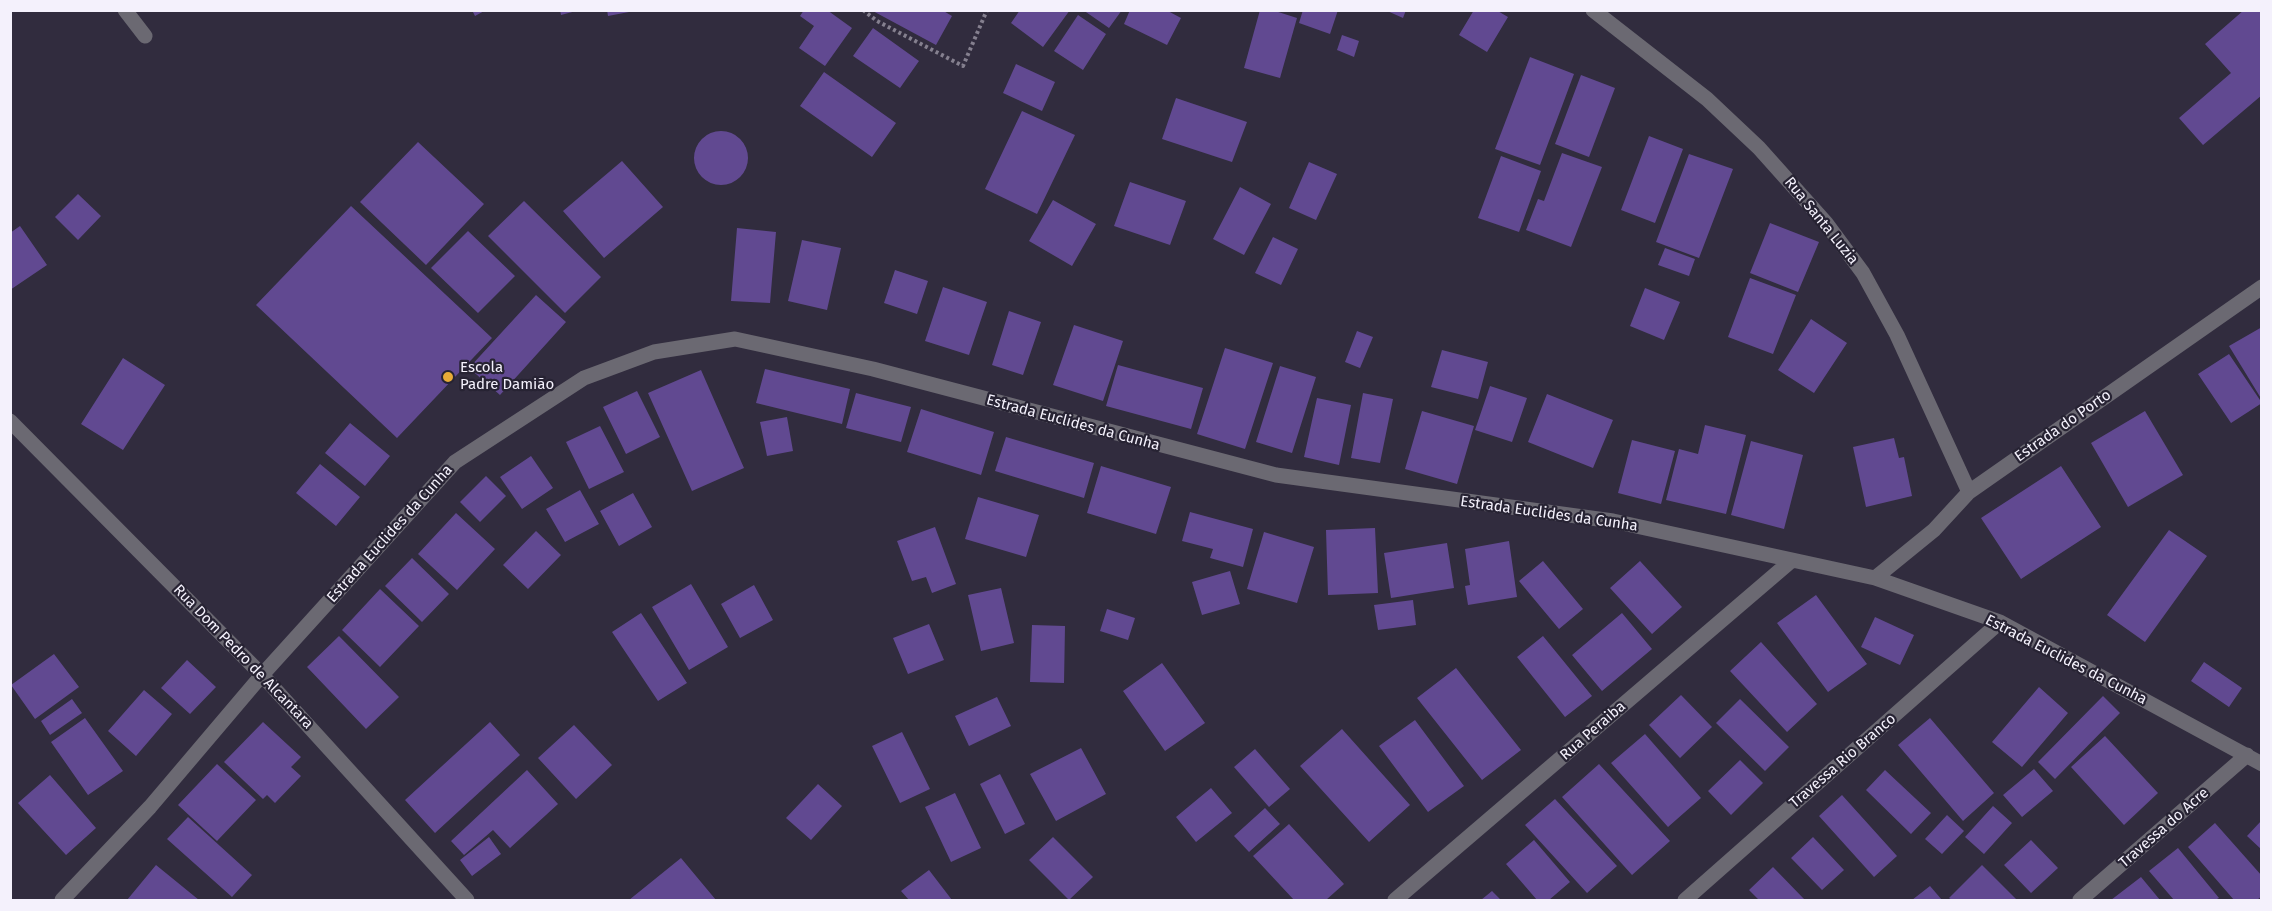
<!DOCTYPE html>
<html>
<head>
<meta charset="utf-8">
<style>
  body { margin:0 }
  #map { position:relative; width:2272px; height:911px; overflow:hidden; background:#312c3e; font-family:"Fira Sans",sans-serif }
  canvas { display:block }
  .frame { position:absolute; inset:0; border:12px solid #f4f1fc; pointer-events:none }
</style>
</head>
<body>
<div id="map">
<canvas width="2272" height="911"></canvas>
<div class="frame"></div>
</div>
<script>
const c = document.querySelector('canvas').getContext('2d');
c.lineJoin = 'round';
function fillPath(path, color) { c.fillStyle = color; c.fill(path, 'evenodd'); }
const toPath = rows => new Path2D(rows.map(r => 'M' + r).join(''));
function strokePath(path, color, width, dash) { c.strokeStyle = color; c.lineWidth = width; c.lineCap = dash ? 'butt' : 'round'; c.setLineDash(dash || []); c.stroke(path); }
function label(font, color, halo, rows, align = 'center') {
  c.font = font + ' "Fira Sans",sans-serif'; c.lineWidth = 4.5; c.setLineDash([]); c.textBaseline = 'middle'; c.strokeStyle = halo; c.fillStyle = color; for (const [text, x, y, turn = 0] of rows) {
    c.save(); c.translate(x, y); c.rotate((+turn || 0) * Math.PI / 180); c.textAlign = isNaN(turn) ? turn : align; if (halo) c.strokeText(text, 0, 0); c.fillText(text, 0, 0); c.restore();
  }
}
const building = toPath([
  [472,10,486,10,475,16],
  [560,10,576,10,576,11,561,15],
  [607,10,629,10,629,12,608,16],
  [804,10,827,10,852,28,825,66,799,48,814,26,800,16],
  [871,10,942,10,952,16,936,45],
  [1020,10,1070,10,1043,47,1011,23],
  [1083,10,1122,10,1109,28],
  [1130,10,1166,10,1181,18,1167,45,1124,24],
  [1260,10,1272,10,1297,18,1280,78,1244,68],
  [1303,10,1338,10,1330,34,1299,23],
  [1385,10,1406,10,1403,18],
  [1474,10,1496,10,1508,17,1487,52,1459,35],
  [2244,10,2262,10,2262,95,2203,145,2179,118,2231,73,2205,44],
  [1078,15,1106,34,1083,70,1054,51],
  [873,28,919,61,900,88,853,56],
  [1342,35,1359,41,1354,57,1337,50],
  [1530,57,1574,74,1540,165,1495,149],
  [1016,64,1055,82,1042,111,1003,93],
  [824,72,896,123,872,157,800,106],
  [1581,75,1615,88,1589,157,1555,144],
  [1176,98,1247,122,1232,162,1162,139],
  [1022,111,1075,135,1037,214,985,189],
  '694 158a27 27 0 1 1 54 0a27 27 0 1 1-54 0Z',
  [1649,136,1683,149,1655,223,1621,210],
  [418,142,484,204,426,265,360,202],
  [1562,153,1602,167,1571,247,1526,230,1538,199,1544,201],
  [1689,154,1733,169,1699,258,1656,242],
  [1501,156,1541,171,1519,232,1478,218],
  [622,161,663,207,604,258,563,211],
  [1309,162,1337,174,1316,220,1289,208],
  [1130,182,1186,201,1170,245,1114,226],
  [1240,187,1271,204,1244,255,1213,239],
  [78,194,101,216,78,240,55,217],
  [1053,200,1096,224,1072,266,1029,241],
  [524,201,601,277,565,313,488,236],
  [351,206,492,338,397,438,256,305],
  [1770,223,1819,242,1798,292,1750,273],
  [20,226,47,265,10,290,10,233],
  [737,228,776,232,770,303,731,301],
  [468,231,515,276,478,313,431,268],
  [1273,237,1298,249,1281,285,1255,273],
  [802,240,841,248,827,310,788,301],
  [1665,248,1695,259,1689,276,1658,265],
  [895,270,928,281,917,314,884,303],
  [1750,278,1796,295,1773,354,1728,337],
  [943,287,987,302,969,355,925,341],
  [1645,288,1680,302,1664,340,1630,326],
  [536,295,566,322,500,395,469,368],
  [1009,311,1041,322,1023,375,992,365],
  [1811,319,1847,343,1814,393,1778,370],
  [1074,325,1123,341,1103,401,1053,385],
  [2262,327,2262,400,2229,346],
  [1357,331,1373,337,1360,368,1345,362],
  [1225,348,1273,363,1245,449,1197,434],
  [1442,350,1488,362,1478,399,1431,387],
  [2229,354,2262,403,2231,423,2198,374],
  [123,358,165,385,123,450,81,424],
  [1118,365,1203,388,1191,429,1106,406],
  [1280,366,1316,377,1292,453,1256,442],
  [765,369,850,389,842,424,756,403],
  [701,370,744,468,692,491,648,393],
  [1490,386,1527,398,1512,442,1475,430],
  [637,391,660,437,626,454,603,407],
  [856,393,911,407,901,442,846,428],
  [1363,393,1393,399,1380,463,1351,458],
  [1547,394,1613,420,1593,468,1528,442],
  [1317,398,1351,405,1339,465,1304,457],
  [921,409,994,432,981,475,907,452],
  [1422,411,1474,426,1457,484,1405,469],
  [2145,411,2183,475,2128,507,2091,443],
  [787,417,793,451,767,456,760,422],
  [350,423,390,456,365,486,325,453],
  [1705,425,1746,435,1726,514,1666,500,1679,449,1698,454],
  [600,426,624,472,589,489,566,442],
  [1006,437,1094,463,1084,498,995,471],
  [1894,438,1899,458,1904,457,1912,496,1866,507,1853,447],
  [1632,440,1675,451,1661,504,1618,493],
  [1751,441,1803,455,1784,529,1731,515],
  [531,456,553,488,522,509,500,477],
  [320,464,360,497,336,526,296,493],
  [1101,466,1171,487,1156,534,1087,513],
  [2061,466,2101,527,2021,579,1981,518],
  [486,476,506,496,480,522,460,502],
  [580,490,599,524,565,542,546,509],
  [633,493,652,527,619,546,600,511],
  [978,497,1039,515,1026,557,965,539],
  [1190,512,1253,529,1243,567,1210,558,1213,549,1182,541],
  [456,513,495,549,457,590,418,554],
  [935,527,956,584,932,593,926,577,912,581,897,541],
  [1375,528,1378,593,1328,595,1326,530],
  [2169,530,2207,556,2145,642,2107,615],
  [536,531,561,555,528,589,503,565],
  [1264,532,1314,547,1297,603,1247,589],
  [1509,541,1517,597,1468,605,1465,586,1470,585,1465,549],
  [1447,543,1454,588,1391,598,1384,553],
  [412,558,449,594,422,622,385,586],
  [1543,561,1583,609,1559,629,1519,581],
  [1640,561,1682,607,1652,634,1610,588],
  [1230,571,1240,604,1202,615,1192,582],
  [691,584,728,647,689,670,652,607],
  [754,585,773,620,740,638,721,604],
  [1001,588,1014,643,981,651,968,595],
  [380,589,419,626,380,667,342,630],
  [1816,595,1867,664,1828,692,1777,623],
  [1413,600,1416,625,1378,630,1374,605],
  [1107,609,1135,618,1128,640,1100,631],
  [641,613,687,683,658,701,612,632],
  [1622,613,1652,649,1602,691,1572,655],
  [1875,617,1914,635,1900,665,1861,647],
  [929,624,944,660,908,674,893,638],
  [1032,625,1065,626,1064,683,1030,682],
  [339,636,399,697,366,729,307,667],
  [1543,636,1592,696,1565,717,1517,657],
  [1761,642,1817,704,1787,732,1730,671],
  [54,654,79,687,35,719,11,685],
  [187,660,216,687,190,714,161,688],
  [2204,662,2242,688,2229,707,2191,681],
  [1162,663,1205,723,1165,751,1123,691],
  [1456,668,1521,750,1482,780,1417,698],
  [2039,687,2068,713,2022,767,1992,742],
  [144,690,172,714,136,756,108,731],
  [1681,695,1712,727,1680,758,1649,725],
  [2103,696,2120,713,2055,779,2038,762],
  [997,697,1011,726,969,746,955,716],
  [72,699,82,713,50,735,41,721],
  [1740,699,1789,747,1765,771,1716,723],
  [85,718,123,771,88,795,51,742],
  [1930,718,1994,793,1963,821,1898,745],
  [1415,720,1464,786,1428,812,1379,746],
  [263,722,301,757,291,767,301,776,275,803,267,795,263,799,224,762],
  [490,722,520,755,435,833,405,800],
  [574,725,612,765,576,799,538,758],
  [1342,729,1410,805,1369,842,1300,766],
  [902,732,930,789,900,803,872,746],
  [1645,734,1701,798,1668,827,1611,763],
  [2105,736,2158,793,2124,825,2071,767],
  [1081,748,1106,794,1056,821,1030,774],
  [1255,749,1290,789,1269,807,1234,767],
  [1740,760,1763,783,1731,815,1708,791],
  [217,764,256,800,217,841,178,805],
  [1599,764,1670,841,1632,875,1562,797],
  [2034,769,2053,791,2022,817,2003,795],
  [527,770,558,804,510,848,493,830,464,855,451,841],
  [1885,770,1931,813,1911,834,1866,790],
  [1000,774,1025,824,1005,834,980,784],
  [50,775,96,828,66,855,18,803],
  [818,784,842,806,811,840,786,818],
  [1211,788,1232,813,1196,842,1176,817],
  [955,793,981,848,951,862,925,807],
  [1842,795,1897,856,1874,877,1819,816],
  [1555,799,1617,866,1587,893,1525,825],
  [1993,806,2012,823,1984,854,1965,837],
  [1265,808,1280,824,1249,852,1234,836],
  [1947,815,1964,831,1942,854,1925,839],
  [188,817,252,875,232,897,167,839],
  [2262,820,2262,850,2247,836],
  [2215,823,2262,876,2262,896,2257,900,2234,900,2188,847],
  [1289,824,1344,884,1326,900,1294,900,1253,856],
  [489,837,501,854,472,876,460,860],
  [1053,837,1093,877,1069,900,1029,860],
  [1813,837,1844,870,1822,890,1791,858],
  [1534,840,1570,882,1549,900,1537,900,1506,864],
  [2031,840,2058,868,2031,893,2004,865],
  [2178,848,2219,898,2215,900,2174,900,2149,871],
  [681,858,716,900,629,900],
  [156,865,199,900,127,900],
  [1982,865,2017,900,1952,900,1949,898],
  [1773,867,1805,900,1759,900,1749,890],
  [929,870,952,900,909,900,901,891],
  [2141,877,2160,900,2111,900],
  [1930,886,1942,900,1912,900],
  [1492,891,1501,900,1481,900]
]);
const path = toPath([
  [863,10,877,21,963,66,987,10]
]);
const minor = toPath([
  [125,10,145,36],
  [1593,10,1707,99,1759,148,1826,223,1863,273,1897,335,1969,492],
  [10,421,262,675,467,900],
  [1875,578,1934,530,1969,492,2262,287],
  [62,900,150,807,262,675,455,462,584,378,654,352,735,339,873,369,1276,475,1613,521,1875,578,2000,622,2262,764],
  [1395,900,1791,561],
  [1685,900,2000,622],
  [2080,900,2247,755]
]);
const markers = [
  [448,377,6,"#e8ab37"]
];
const streetNames = [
  ["Rua Santa Luzia",1821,221,51],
  ["Estrada Euclides da Cunha",1073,423,15],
  ["Estrada do Porto",2063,426,-35],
  ["Estrada Euclides da Cunha",1549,514,8],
  ["Estrada Euclides da Cunha",390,534,-48],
  ["Rua Dom Pedro de Alcantara",243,657,46],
  ["Estrada Euclides da Cunha",2066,660,27],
  ["Rua Peraiba",1593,731,-41],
  ["Travessa Rio Branco",1843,761,-41],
  ["Travessa do Acre",2164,828,-41]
];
const poiNames = [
  ["Escola",460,368],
  ["Padre Damião",460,385]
];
fillPath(building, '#614991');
strokePath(path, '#85808f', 4, [3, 3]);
strokePath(minor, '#6b6972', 15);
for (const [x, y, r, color] of markers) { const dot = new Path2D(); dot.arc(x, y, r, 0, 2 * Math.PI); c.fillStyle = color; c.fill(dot); strokePath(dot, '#272333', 2); }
label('15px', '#f4f1fc', '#272333', streetNames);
label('15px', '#f4f1fc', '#272333', poiNames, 'left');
</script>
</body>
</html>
